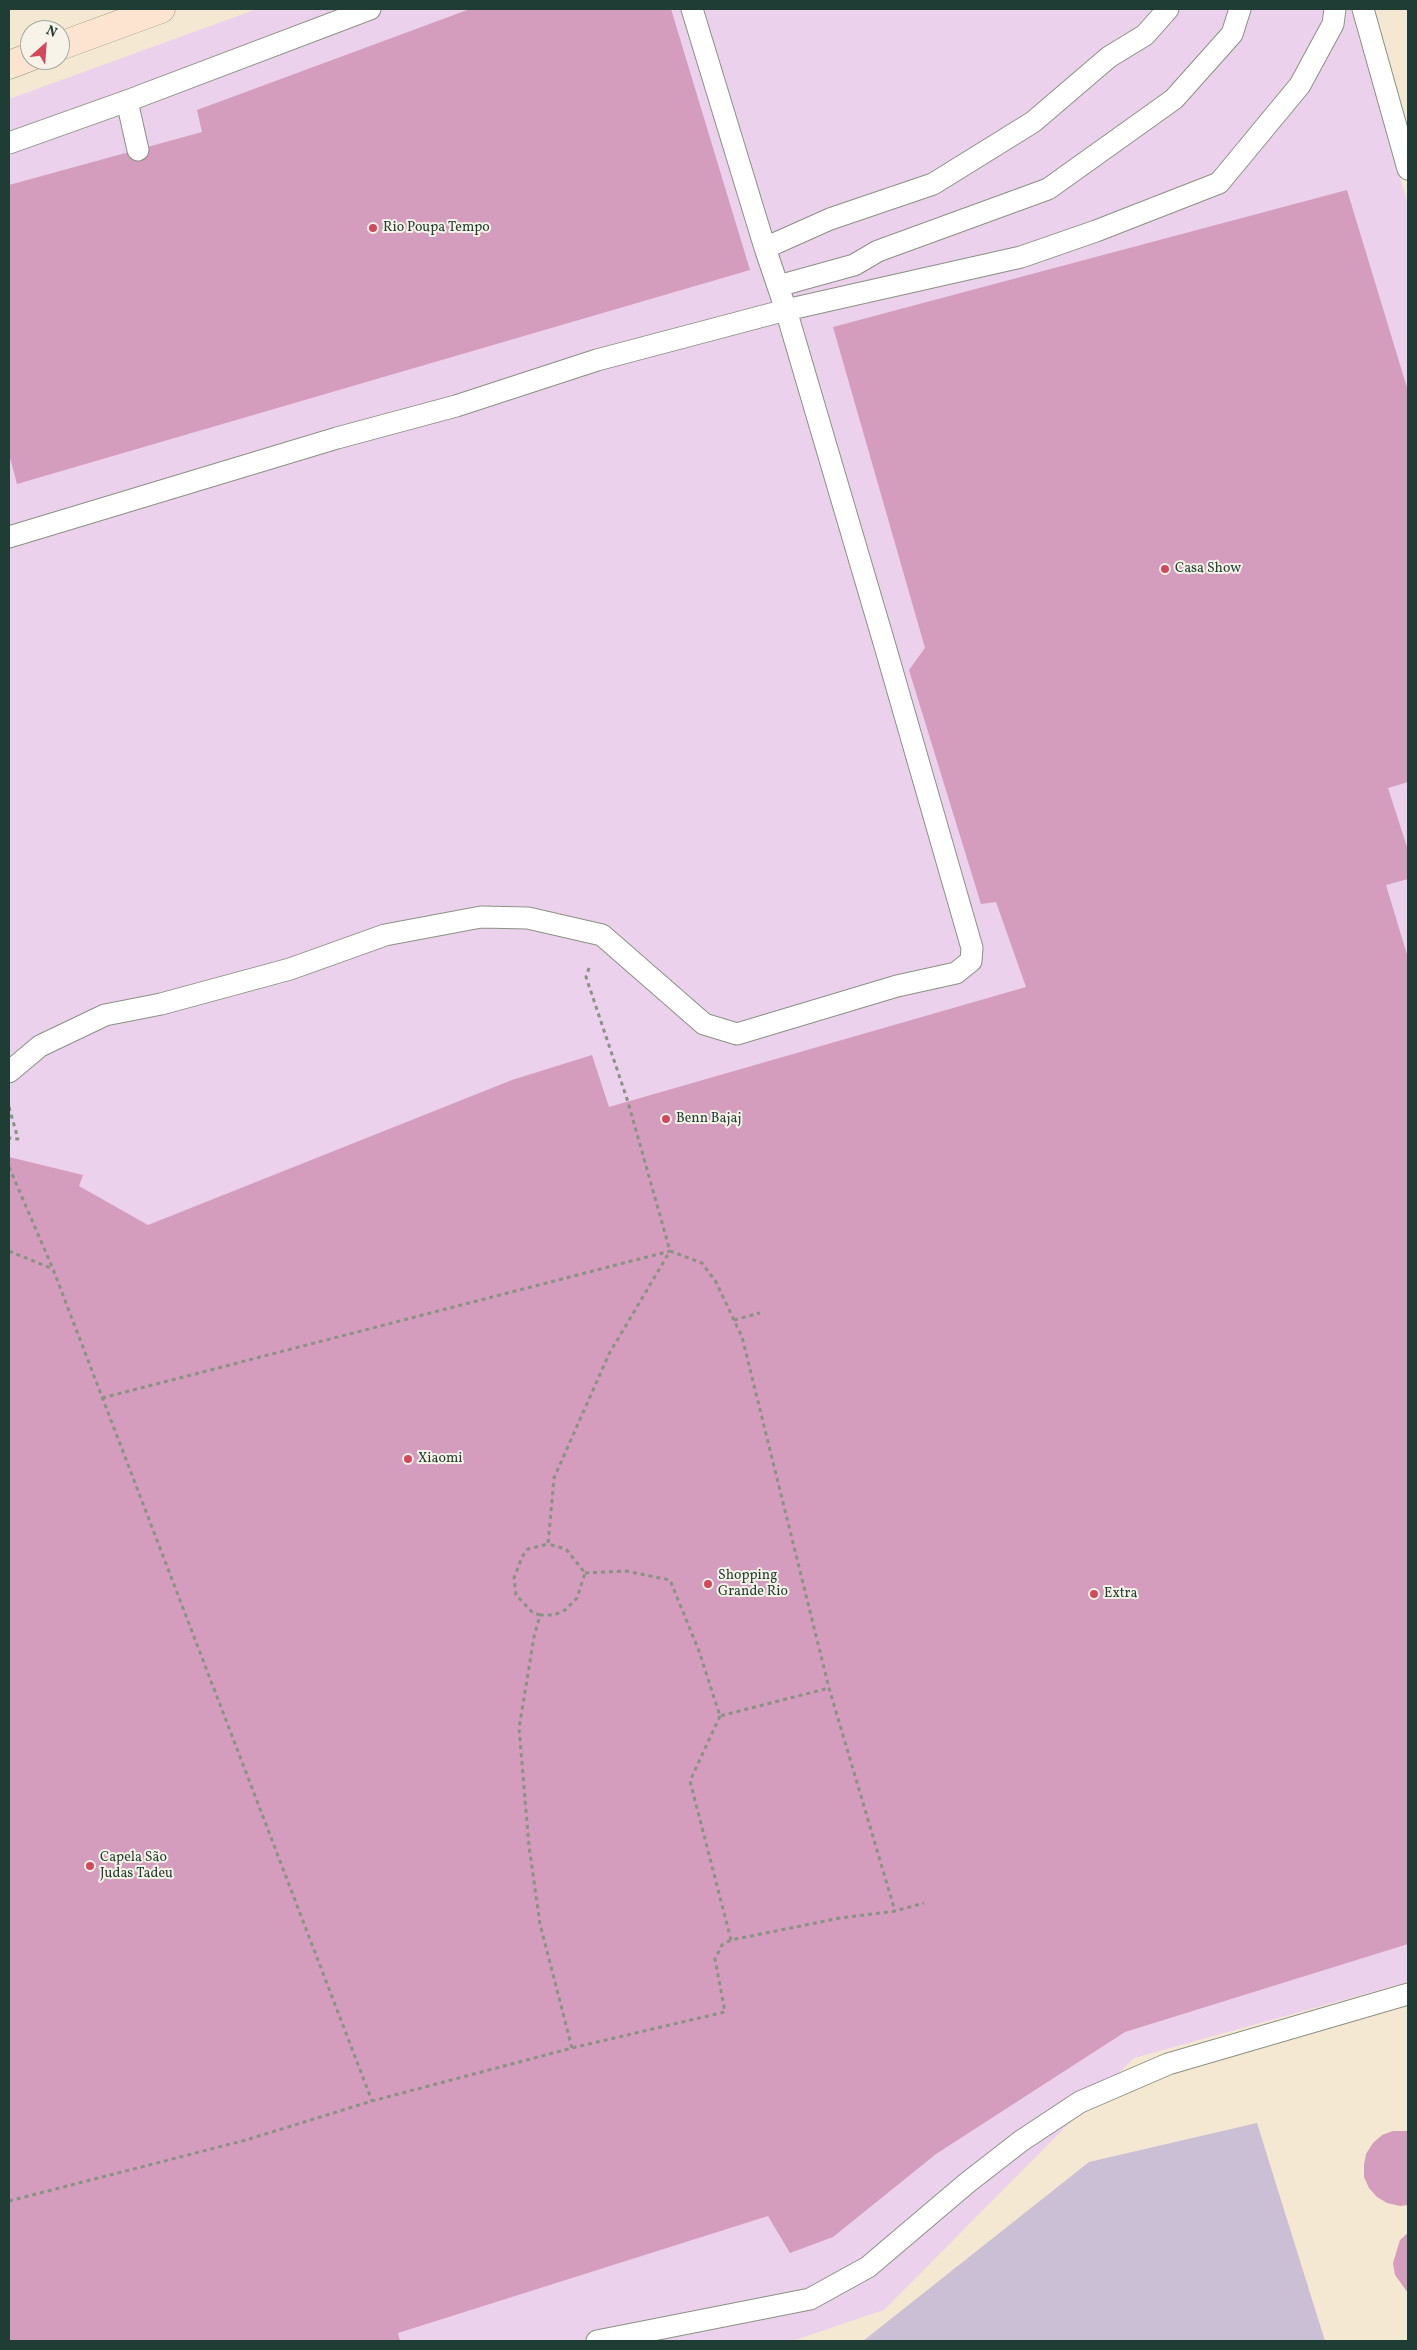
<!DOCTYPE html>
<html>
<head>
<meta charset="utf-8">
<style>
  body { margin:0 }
  #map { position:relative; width:1417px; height:2350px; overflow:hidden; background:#f4e8d2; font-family:Vollkorn,serif }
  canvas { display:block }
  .frame { position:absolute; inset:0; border:10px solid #1f3d34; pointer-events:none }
  .north { position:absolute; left:20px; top:20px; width:50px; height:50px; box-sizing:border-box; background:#f7f3e8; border:1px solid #a1aaa0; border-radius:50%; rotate:26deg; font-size:14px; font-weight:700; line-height:20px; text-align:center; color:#1f3d34 }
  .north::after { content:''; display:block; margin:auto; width:18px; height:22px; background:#d1495b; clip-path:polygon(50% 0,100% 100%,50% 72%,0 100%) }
</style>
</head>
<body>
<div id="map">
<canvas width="1417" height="2350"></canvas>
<div class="frame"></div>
<div class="north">N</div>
</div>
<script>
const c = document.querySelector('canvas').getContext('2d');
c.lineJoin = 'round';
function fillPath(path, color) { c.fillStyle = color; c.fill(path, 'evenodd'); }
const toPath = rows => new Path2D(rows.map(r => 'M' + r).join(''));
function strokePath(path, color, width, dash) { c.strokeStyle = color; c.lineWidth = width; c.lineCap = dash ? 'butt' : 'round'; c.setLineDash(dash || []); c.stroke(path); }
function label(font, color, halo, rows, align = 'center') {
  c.font = font + ' Vollkorn,serif'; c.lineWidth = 4; c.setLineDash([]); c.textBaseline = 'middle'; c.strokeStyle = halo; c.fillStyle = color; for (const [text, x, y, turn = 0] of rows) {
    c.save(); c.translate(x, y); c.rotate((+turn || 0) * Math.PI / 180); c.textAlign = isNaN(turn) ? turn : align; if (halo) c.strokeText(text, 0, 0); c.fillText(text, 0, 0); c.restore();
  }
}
const built = toPath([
  [257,9,1351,9,1408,205,1408,1982,1134,2058,884,2310,792,2341,9,2341,9,99]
]);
const industrial = toPath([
  [1257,2123,1325,2341,863,2341,1089,2162]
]);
const building = toPath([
  [470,9,671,9,750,270,17,484,9,454,9,185,202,132,197,110],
  [1347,190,1408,391,1408,782,1388,788,1408,850,1408,879,1386,885,1408,958,1408,1944,1125,2032,936,2154,833,2237,790,2253,768,2216,398,2333,400,2341,9,2341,9,1157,83,1175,79,1186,148,1225,512,1080,592,1055,609,1107,1026,987,996,902,981,904,909,670,925,648,833,327],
  [1393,2131,1408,2131,1408,2205,1400,2206,1387,2203,1377,2197,1369,2188,1364,2177,1364,2165,1366,2154,1373,2143,1382,2135],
  [1408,2233,1408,2293,1395,2275,1393,2263,1400,2240]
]);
const path = toPath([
  [589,968,586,977,628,1102,670,1251,702,1263,716,1282,742,1337,829,1688,895,1911],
  [9,1107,18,1139,9,1138],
  [9,1167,53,1269,372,2101],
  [9,1251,53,1269],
  [734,1320,760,1313],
  [102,1398,670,1251],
  [585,1573,626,1571,670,1580,699,1651,720,1716,829,1688],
  [540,1615,533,1613,516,1595,514,1578,522,1557,528,1549,548,1544],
  [720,1716,690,1781,731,1940],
  [572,2048,540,1924,529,1846,519,1728,534,1637,540,1615,554,1615,565,1610,577,1598,585,1573,566,1549,548,1544,554,1478,609,1354,670,1251],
  [9,2201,246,2140,372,2101,572,2048,725,2012,715,1959,722,1945,731,1940,840,1918,895,1911,924,1903]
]);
const service = toPath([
  [1363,9,1408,169],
  [127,101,138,150],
  [9,143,127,101,370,9],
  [765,248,830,219,933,184,1033,122,1109,57,1145,35,1168,9],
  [778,286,854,265,878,251,1048,189,1174,99,1232,34,1240,9],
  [9,537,337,438,456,406,597,360,786,310,1021,257,1096,231,1219,183,1300,85,1333,24,1335,9],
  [9,1072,40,1046,105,1015,161,1004,290,969,385,935,481,917,528,918,602,935,704,1024,737,1034,897,986,956,973,971,961,972,948,885,646,786,310,765,248,692,9],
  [597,2341,810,2299,868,2267,967,2183,1021,2141,1080,2102,1168,2064,1408,1994]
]);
const secondary = toPath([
  [60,46,161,9],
  [9,65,30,57]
]);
const markers = [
  [373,228,5,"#d1495b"],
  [1165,569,5,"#d1495b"],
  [666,1119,5,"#d1495b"],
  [408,1459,5,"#d1495b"],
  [708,1584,5,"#d1495b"],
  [1094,1594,5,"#d1495b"],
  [90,1866,5,"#d1495b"]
];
const poiNames = [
  ["Rio Poupa Tempo",383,228],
  ["Casa Show",1175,569],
  ["Benn Bajaj",676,1119],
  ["Xiaomi",418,1459],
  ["Shopping",718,1576],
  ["Grande Rio",718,1592],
  ["Extra",1104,1594],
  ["Capela São",100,1858],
  ["Judas Tadeu",100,1874]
];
fillPath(built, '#ebd1eb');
fillPath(industrial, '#cbbfd5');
fillPath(building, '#d49dbd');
strokePath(service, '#8a9283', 23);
strokePath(secondary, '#8a9283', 29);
strokePath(path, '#8a9283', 3, [4, 4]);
strokePath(service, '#fff', 21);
strokePath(secondary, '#fde4d1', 28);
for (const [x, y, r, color] of markers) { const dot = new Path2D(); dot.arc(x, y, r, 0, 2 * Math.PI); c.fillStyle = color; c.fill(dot); strokePath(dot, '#f7f3e8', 2); }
label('14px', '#1f3d34', '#f7f3e8', poiNames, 'left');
</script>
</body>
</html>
